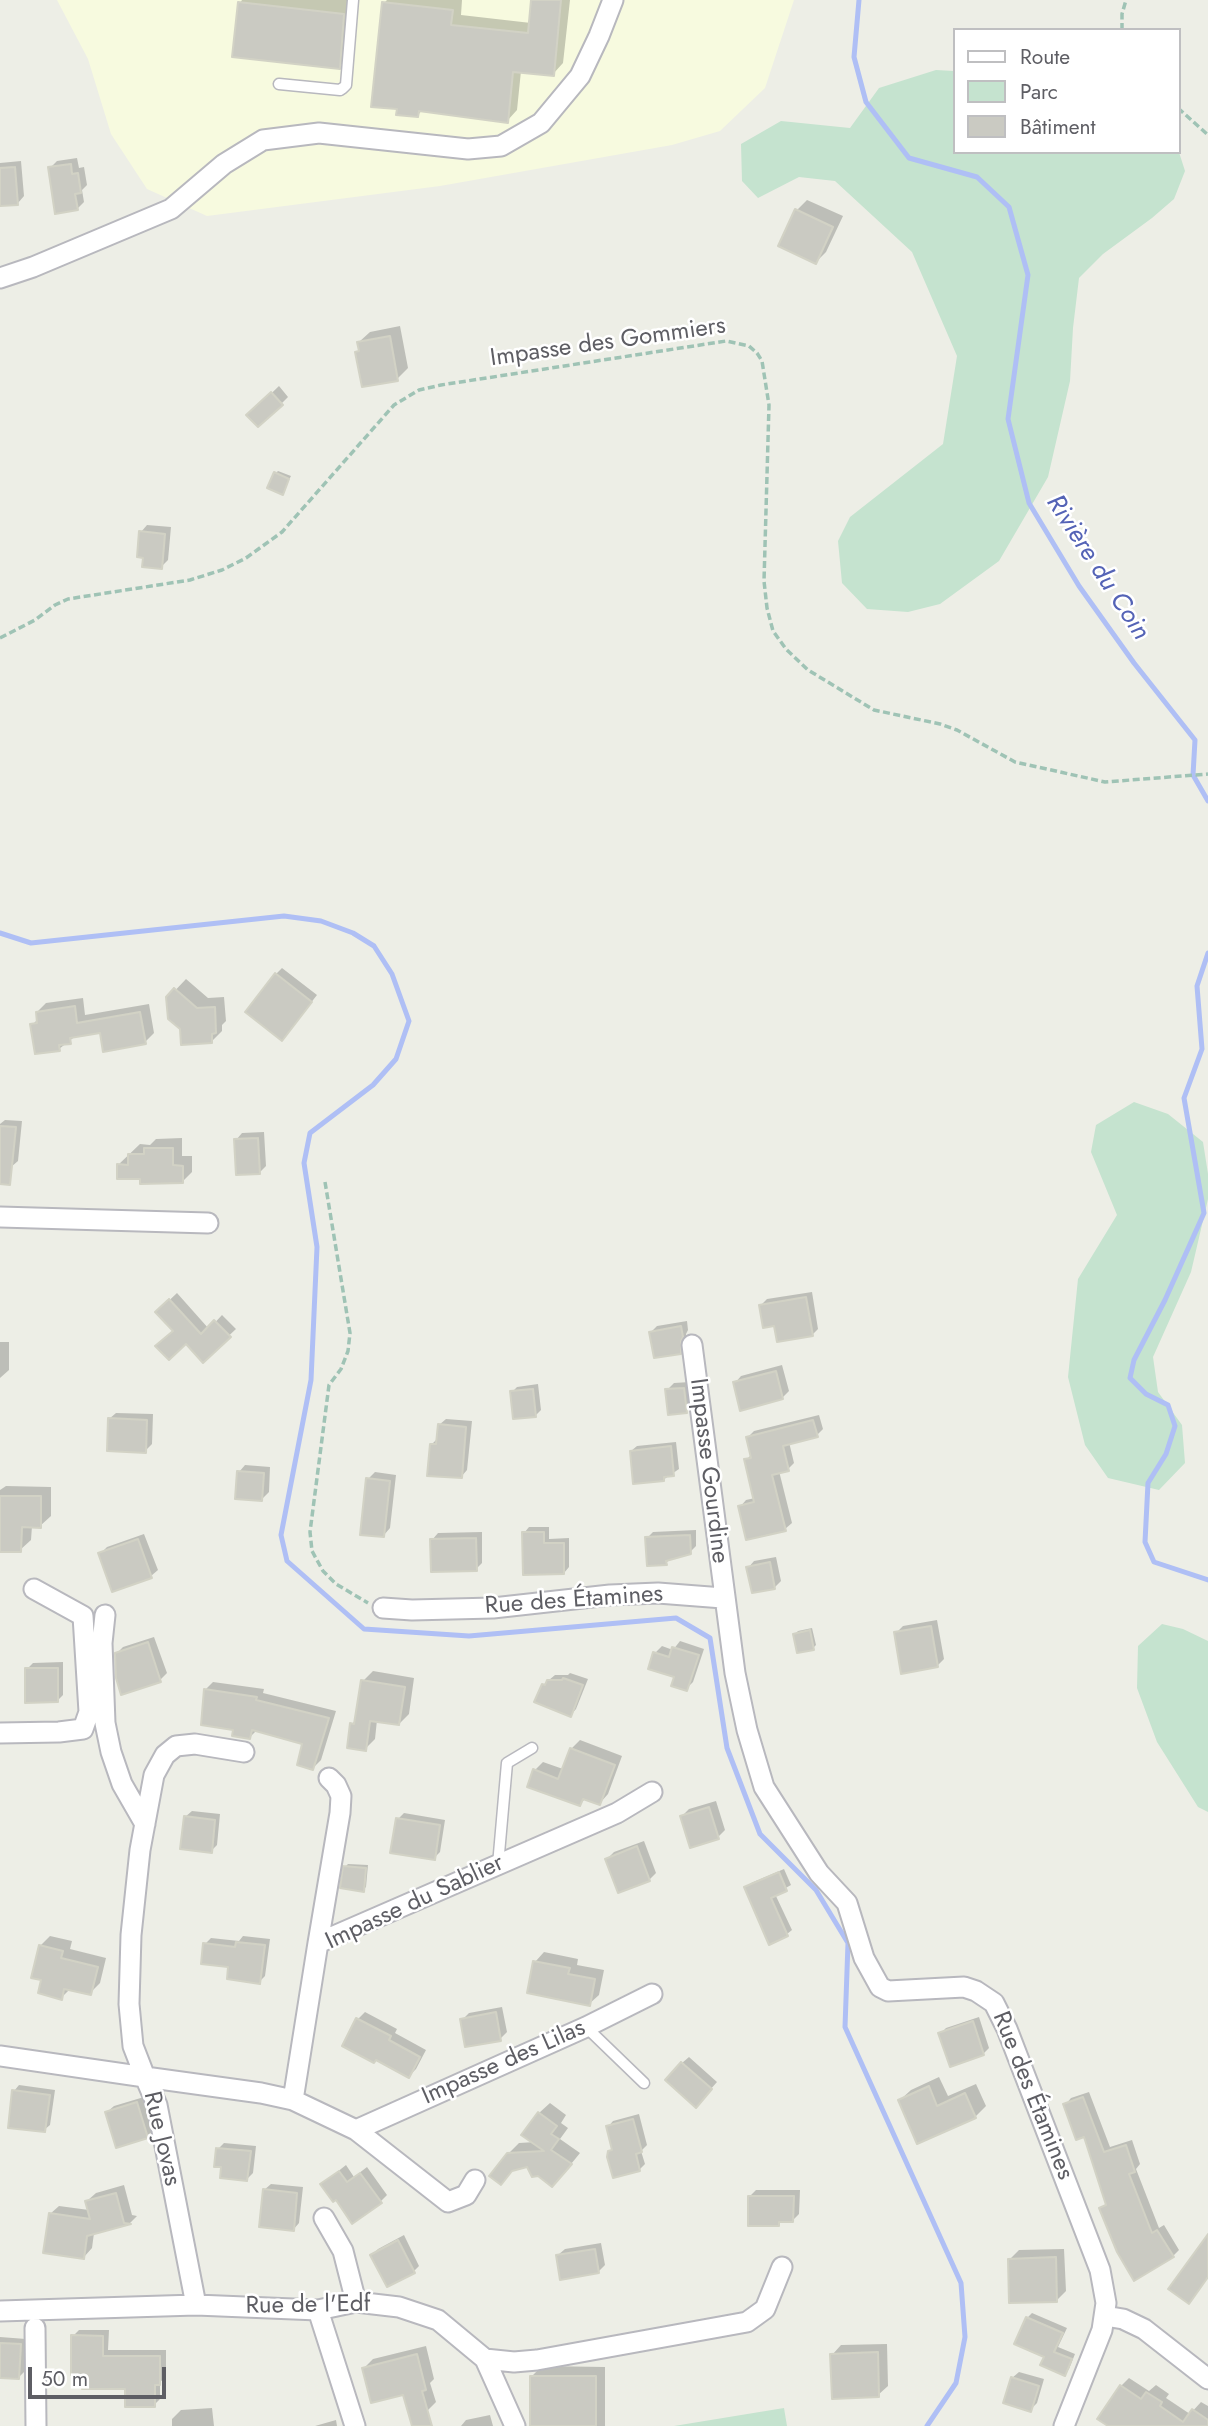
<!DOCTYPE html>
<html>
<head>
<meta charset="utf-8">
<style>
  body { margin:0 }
  #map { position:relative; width:1208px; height:2426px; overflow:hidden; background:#edeee6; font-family:Jost,sans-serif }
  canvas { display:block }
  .legend { position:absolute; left:953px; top:28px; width:228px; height:126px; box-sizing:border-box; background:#fff; border:2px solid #bfbfc1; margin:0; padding:9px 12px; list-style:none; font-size:21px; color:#5e5e64 }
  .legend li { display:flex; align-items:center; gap:14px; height:35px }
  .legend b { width:35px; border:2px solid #bfbfc1 }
  .scale { position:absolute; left:28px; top:2367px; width:138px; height:32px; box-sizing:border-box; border:4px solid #5e5e64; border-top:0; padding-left:9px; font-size:21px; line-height:24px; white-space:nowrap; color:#5e5e64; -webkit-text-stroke:5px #fff; paint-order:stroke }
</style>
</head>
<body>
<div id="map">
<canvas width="1208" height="2426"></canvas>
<ul class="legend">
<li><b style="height:9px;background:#fff"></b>Route</li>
<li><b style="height:19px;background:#c5e3cf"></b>Parc</li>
<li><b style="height:19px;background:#cacac2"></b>Bâtiment</li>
</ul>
<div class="scale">50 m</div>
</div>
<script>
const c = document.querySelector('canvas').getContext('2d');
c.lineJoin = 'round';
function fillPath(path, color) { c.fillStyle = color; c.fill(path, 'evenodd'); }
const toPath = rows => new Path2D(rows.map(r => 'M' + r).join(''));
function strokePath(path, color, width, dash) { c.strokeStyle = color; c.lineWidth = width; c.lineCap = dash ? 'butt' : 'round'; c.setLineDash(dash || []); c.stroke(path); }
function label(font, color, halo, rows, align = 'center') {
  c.font = font + ' Jost,sans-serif'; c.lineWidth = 5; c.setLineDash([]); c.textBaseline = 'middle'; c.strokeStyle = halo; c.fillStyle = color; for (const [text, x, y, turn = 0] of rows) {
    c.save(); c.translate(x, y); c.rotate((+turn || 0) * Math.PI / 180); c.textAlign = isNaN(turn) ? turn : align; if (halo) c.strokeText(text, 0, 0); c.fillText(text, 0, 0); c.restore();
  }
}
const commercial = toPath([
  [57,0,794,0,765,88,720,131,672,145,440,186,207,216,147,189,111,134,88,59]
]);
const green = toPath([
  [936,70,954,71,954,152,1178,152,1178,149,1185,171,1174,199,1152,218,1103,254,1079,278,1073,328,1070,381,1048,477,999,561,940,604,908,612,867,609,842,583,838,541,850,517,943,444,957,356,912,252,835,181,799,177,758,198,742,181,741,144,781,121,850,128,879,88],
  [1134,1102,1168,1114,1203,1142,1208,1174,1208,1199,1191,1272,1153,1357,1158,1392,1182,1425,1185,1463,1159,1490,1108,1478,1085,1445,1068,1377,1078,1279,1117,1215,1091,1152,1096,1125],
  [1162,1624,1183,1629,1208,1641,1208,1812,1198,1807,1157,1742,1137,1688,1138,1646],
  [784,2408,787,2426,674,2426]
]);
const shadow = toPath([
  [242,0,358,0,353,53,339,67,240,3],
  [387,0,462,0,461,15,531,23,533,0,570,0,563,63,553,74,521,71,517,110,507,121,423,109,418,115,384,3],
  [77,158,79,168,84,167,87,185,82,190,84,202,77,209,50,168,57,161],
  [21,161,24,196,18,203,0,205,0,163],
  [807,200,843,216,826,252,816,262,797,210],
  [400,326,408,368,397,379,357,352,360,349,359,342,370,332],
  [279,386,288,397,281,404,249,415],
  [278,471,291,476,282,493,276,473],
  [147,525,171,527,168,560,161,567,145,556,141,532],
  [282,968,317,995,288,1032,276,974],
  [186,979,208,998,224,997,226,1021,222,1025,222,1031,212,1041,182,1029,168,998],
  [83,998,85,1015,149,1004,154,1033,145,1042,101,1031,77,1035,59,1049,32,1025,38,1019,37,1012,46,1003],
  [5,1120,22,1121,18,1161,11,1167,0,1166,0,1124],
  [264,1132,266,1166,260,1172,236,1140,242,1133],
  [182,1138,182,1156,192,1156,192,1172,182,1182,142,1177,118,1165,140,1144,150,1145,156,1139],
  [812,1292,818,1329,812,1335,776,1324,761,1305,767,1299],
  [177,1293,209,1329,222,1315,236,1329,203,1360,157,1312],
  [687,1321,688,1330,686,1334,686,1346,680,1352,651,1332,657,1326],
  [0,1342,9,1342,9,1370,0,1378],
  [782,1365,789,1391,782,1398,735,1383,741,1376],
  [690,1382,693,1405,686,1411,667,1390,674,1383],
  [538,1384,541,1410,536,1415,512,1392,517,1387],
  [116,1413,153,1414,152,1444,145,1451,109,1419],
  [819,1415,823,1429,817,1435,789,1442,794,1463,788,1469,779,1471,792,1523,785,1529,740,1507,746,1500,755,1498,746,1460,752,1454,748,1437,754,1431],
  [446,1419,472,1421,467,1470,461,1477,432,1444,438,1438,439,1425],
  [676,1442,679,1469,663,1480,631,1451,637,1446],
  [245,1465,270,1467,269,1492,262,1499,239,1472],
  [375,1472,396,1475,390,1528,384,1535,368,1479],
  [6,1486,51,1487,51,1516,40,1526,32,1526,31,1540,20,1550,0,1550,0,1490],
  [529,1527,549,1527,549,1539,569,1538,569,1567,564,1573,524,1533],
  [696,1530,696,1546,690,1552,672,1557,666,1563,647,1538,653,1532],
  [482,1532,482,1563,476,1569,432,1540,438,1533],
  [144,1534,158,1570,151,1576,100,1554,107,1547],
  [776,1557,781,1581,775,1587,748,1568,754,1561],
  [937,1620,944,1659,937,1666,896,1633,903,1626],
  [812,1628,816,1645,813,1648,795,1634,798,1631],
  [154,1637,167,1673,160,1680,116,1654,123,1647],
  [680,1641,704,1649,693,1682,686,1689,655,1653,662,1646,673,1650],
  [63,1662,63,1695,58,1700,27,1669,33,1663],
  [373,1671,414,1678,409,1714,399,1724,377,1720,375,1739,365,1749,352,1724,357,1719,363,1681],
  [570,1673,588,1679,576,1709,571,1715,543,1685,555,1675,568,1675],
  [213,1682,264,1689,263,1693,336,1711,321,1760,313,1768,305,1742,257,1730,250,1737,235,1729,205,1690],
  [580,1740,622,1756,608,1794,600,1803,586,1798,580,1804,535,1770,543,1762,563,1769,571,1749],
  [716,1801,725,1830,718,1837,682,1816,689,1809],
  [192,1811,220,1814,217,1845,211,1851,185,1817],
  [404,1813,445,1820,440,1852,434,1858,398,1819],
  [644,1841,656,1873,649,1880,607,1859,614,1852],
  [348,1864,368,1865,366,1887,363,1890,345,1867],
  [784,1869,791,1885,775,1894,792,1930,787,1934,746,1888,751,1883],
  [50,1936,72,1941,70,1949,106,1958,100,1983,90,1993,71,1988,61,1998,43,1979,40,1946],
  [243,1936,270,1939,265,1976,259,1982,230,1965,205,1944,211,1938,239,1941],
  [544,1952,578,1959,577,1965,604,1970,599,1995,589,2004,535,1962],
  [502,2007,507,2032,500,2039,462,2020,469,2013],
  [365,2012,397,2029,395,2033,426,2050,416,2069,409,2076,344,2045,358,2019],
  [979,2017,989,2048,984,2053,951,2065,940,2034,946,2028],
  [689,2057,717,2082,702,2099,682,2063],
  [939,2077,948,2096,976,2084,986,2106,975,2117,900,2100,911,2090],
  [19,2085,55,2090,50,2125,44,2130,14,2091],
  [1089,2092,1110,2147,1132,2140,1140,2164,1136,2169,1159,2228,1164,2225,1179,2250,1173,2256,1102,2208,1107,2202,1085,2135,1065,2105,1071,2098],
  [144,2097,154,2130,147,2136,107,2112,114,2106],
  [550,2103,566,2115,561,2123,568,2128,560,2139,580,2153,563,2174,528,2165,514,2169,501,2183,508,2154,519,2143,535,2142,539,2113],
  [639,2114,647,2145,641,2151,645,2164,639,2170,609,2152,613,2148,608,2127,613,2121],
  [224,2143,256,2146,253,2173,247,2179,223,2166,218,2149],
  [346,2165,354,2177,367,2167,387,2195,380,2202,337,2198,322,2184],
  [271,2184,303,2187,299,2223,293,2230,264,2190],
  [124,2185,132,2215,137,2216,130,2223,94,2233,92,2248,84,2257,50,2214,59,2206,89,2210,87,2201,96,2193],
  [756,2190,800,2190,799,2214,793,2220,782,2220,778,2224,749,2197],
  [404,2235,419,2266,414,2271,372,2255,378,2249],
  [601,2243,605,2265,598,2272,558,2255,565,2249],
  [1064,2249,1066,2291,1057,2300,1010,2259,1019,2250],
  [1032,2313,1067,2328,1058,2347,1075,2354,1069,2369,1064,2374,1046,2356,1027,2318],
  [79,2330,109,2330,108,2350,166,2350,166,2377,160,2382,160,2399,154,2405,127,2387,73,2336],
  [0,2337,26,2339,25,2371,19,2377,0,2376],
  [887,2344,888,2386,878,2395,832,2355,841,2345],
  [426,2346,434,2379,430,2383,436,2402,427,2411,404,2393,364,2368,373,2359],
  [542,2366,605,2367,605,2426,531,2426,532,2376],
  [1019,2372,1044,2379,1037,2403,1030,2410,1012,2378],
  [1129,2378,1149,2391,1156,2385,1169,2394,1166,2398,1190,2414,1201,2402,1208,2406,1208,2426,1111,2426,1121,2386],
  [212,2408,214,2426,172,2426,172,2419,181,2410],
  [490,2415,493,2426,461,2426,466,2420],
  [336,2420,337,2426,315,2426]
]);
const stream = toPath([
  [859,0,854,57,866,102,909,158,977,177,1009,207,1028,275,1008,419,1029,503,1079,586,1134,663,1195,740,1193,775,1208,801],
  [0,933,31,943,284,916,321,921,353,933,374,946,392,974,409,1021,396,1059,373,1085,310,1133,304,1163,317,1247,311,1380,281,1535,287,1561,364,1629,469,1636,676,1618,710,1638,727,1748,760,1834,816,1890,848,1943,845,2027,961,2283,965,2337,956,2383,927,2426],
  [1208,953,1197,986,1202,1049,1184,1098,1204,1213,1165,1300,1134,1360,1130,1378,1146,1394,1168,1405,1175,1426,1166,1454,1148,1483,1145,1542,1154,1562,1208,1580]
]);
const building = toPath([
  [531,0,561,0,554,76,513,72,508,123,419,111,418,117,396,115,397,109,371,107,382,2,453,10,451,25,528,33,531,0],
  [238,2,344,14,340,69,232,57,238,2],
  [71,164,72,174,78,173,81,193,75,194,78,210,55,214,48,167,71,164],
  [15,167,18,205,0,206,0,168,15,167],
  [795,209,833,227,816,264,778,246,795,209],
  [390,336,398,381,362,387,355,352,359,351,357,342,390,336],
  [271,392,283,405,258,427,246,415,271,392],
  [274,472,289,479,283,495,267,488,274,472],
  [139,531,165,534,162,569,142,567,143,558,137,557,139,531],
  [275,973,312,1002,282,1041,245,1012,275,973],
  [174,988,197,1008,215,1007,216,1033,212,1034,212,1043,181,1045,180,1029,168,1019,166,997,174,988],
  [75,1006,77,1023,140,1012,146,1044,103,1052,100,1033,70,1038,71,1044,59,1045,60,1051,35,1054,30,1024,37,1023,36,1012,75,1006],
  [0,1126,16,1127,10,1185,0,1184,0,1126],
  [258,1138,260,1174,236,1175,234,1139,258,1138],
  [144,1148,173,1148,173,1165,183,1166,183,1183,140,1184,140,1179,117,1179,117,1164,128,1165,128,1154,144,1154,144,1148],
  [806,1297,813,1336,777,1342,774,1326,763,1328,759,1305,806,1297],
  [169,1299,201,1334,214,1320,231,1337,203,1363,186,1344,169,1360,155,1346,173,1331,155,1312,169,1299],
  [681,1326,683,1337,681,1341,681,1354,654,1358,649,1332,681,1326],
  [776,1371,783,1399,740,1411,733,1382,776,1371],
  [684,1388,687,1413,668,1415,665,1389,684,1388],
  [533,1389,536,1417,513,1419,510,1391,533,1389],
  [108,1418,147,1420,146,1453,107,1451,108,1418],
  [813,1420,818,1437,783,1446,789,1471,772,1475,786,1531,746,1540,738,1506,754,1502,744,1459,751,1458,746,1437,813,1420],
  [438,1424,466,1427,462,1478,427,1476,430,1444,436,1444,438,1424],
  [671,1446,674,1476,664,1477,664,1481,633,1484,630,1451,671,1446],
  [237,1471,264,1473,262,1501,235,1499,237,1471],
  [366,1478,390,1481,384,1537,360,1535,366,1478],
  [0,1496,41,1496,41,1528,22,1527,21,1552,0,1552,0,1496],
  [522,1532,544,1532,544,1543,564,1543,564,1574,523,1575,522,1532],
  [690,1535,691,1554,666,1561,667,1565,647,1566,645,1537,690,1535],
  [476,1538,477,1571,431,1572,430,1539,476,1538],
  [138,1539,152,1578,112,1592,98,1553,138,1539],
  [770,1562,775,1589,752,1593,746,1567,770,1562],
  [931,1626,938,1667,901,1674,894,1632,931,1626],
  [810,1630,814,1650,797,1653,793,1634,810,1630],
  [148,1642,161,1682,121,1695,116,1678,115,1653,148,1642],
  [672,1647,699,1655,687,1691,671,1686,674,1677,648,1669,653,1652,669,1657,672,1647],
  [25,1668,58,1668,58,1702,25,1703,25,1668],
  [563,1678,583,1685,571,1717,534,1702,542,1684,545,1685,547,1680,562,1680,563,1678],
  [361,1680,405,1687,399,1725,370,1721,366,1751,347,1748,350,1723,354,1724,361,1680],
  [204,1689,257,1697,256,1700,329,1718,313,1770,297,1765,302,1744,252,1730,250,1739,232,1736,233,1730,201,1725,204,1689],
  [570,1748,615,1765,600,1805,583,1799,580,1806,527,1787,533,1769,558,1779,570,1748],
  [709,1807,719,1839,690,1848,680,1816,709,1807],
  [184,1816,215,1820,212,1853,180,1849,184,1816],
  [396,1818,440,1825,435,1860,390,1853,396,1818],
  [637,1846,650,1881,618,1893,605,1859,637,1846],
  [343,1866,366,1868,364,1892,340,1888,343,1866],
  [779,1872,787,1891,771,1898,788,1936,769,1945,744,1887,779,1872],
  [236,1942,265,1945,260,1984,227,1979,228,1967,201,1964,203,1943,235,1947,236,1942],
  [39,1945,63,1951,61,1958,98,1967,91,1995,64,1989,62,2000,38,1993,41,1980,31,1978,39,1945],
  [533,1961,570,1968,568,1974,595,1979,590,2006,527,1993,533,1961],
  [496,2012,501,2041,465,2047,460,2019,496,2012],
  [356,2018,391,2036,389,2040,420,2057,409,2078,376,2060,374,2063,342,2046,356,2018],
  [973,2021,984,2055,950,2067,938,2033,973,2021],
  [681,2062,712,2089,696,2108,665,2080,681,2062],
  [929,2086,937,2106,965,2093,976,2118,917,2144,898,2100,929,2086],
  [12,2090,50,2095,45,2132,8,2128,12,2090],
  [1083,2097,1104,2152,1126,2145,1135,2172,1129,2174,1152,2233,1157,2230,1174,2257,1134,2281,1117,2252,1099,2208,1106,2205,1084,2137,1076,2140,1063,2104,1083,2097],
  [137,2102,148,2138,116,2148,105,2112,137,2102],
  [538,2112,557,2126,551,2134,559,2139,551,2150,572,2164,552,2187,538,2176,532,2177,527,2167,512,2171,501,2185,489,2176,507,2153,544,2151,521,2135,538,2112],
  [633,2119,642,2152,636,2154,640,2171,613,2178,607,2157,608,2151,612,2150,606,2126,633,2119],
  [216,2148,251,2151,247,2181,220,2178,221,2167,214,2167,216,2148],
  [339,2171,347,2182,360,2173,382,2203,352,2224,336,2200,333,2202,320,2184,339,2171],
  [263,2189,297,2193,294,2231,259,2227,263,2189],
  [116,2193,124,2223,131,2224,87,2236,84,2259,43,2253,49,2213,90,2219,85,2201,116,2193],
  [748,2196,794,2196,793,2222,779,2222,779,2226,748,2226,748,2196],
  [1208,2234,1208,2277,1189,2304,1168,2289,1208,2234],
  [398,2240,415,2273,387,2287,370,2255,398,2240],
  [595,2249,599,2273,560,2280,556,2255,595,2249],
  [1056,2257,1057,2302,1009,2303,1008,2259,1056,2257],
  [1026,2317,1063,2333,1054,2352,1072,2359,1065,2376,1040,2365,1044,2357,1014,2344,1026,2317],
  [71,2335,103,2336,103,2356,160,2356,160,2385,155,2385,155,2407,125,2407,125,2389,82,2389,82,2375,71,2375,71,2335],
  [0,2343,21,2344,19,2379,0,2378,0,2343],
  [878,2352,879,2397,832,2399,830,2354,878,2352],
  [417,2354,426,2390,422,2391,432,2426,412,2426,403,2395,371,2403,362,2368,417,2354],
  [530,2376,596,2376,596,2426,530,2426,530,2376],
  [1011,2377,1039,2386,1031,2412,1003,2403,1011,2377],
  [1120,2385,1141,2399,1146,2392,1162,2402,1160,2406,1183,2422,1192,2409,1208,2420,1208,2426,1108,2426,1097,2419,1120,2385]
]);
const path = toPath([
  [1122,30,1122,14,1126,0],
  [1178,108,1208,135],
  [0,638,35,620,55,605,68,599,190,580,222,570,246,558,282,532,394,405,419,390,441,385,726,341,749,346,757,353,762,361,769,405,764,581,767,608,773,631,786,649,808,670,874,710,940,724,957,730,1015,762,1105,782,1208,774],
  [325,1182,350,1333,348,1351,341,1369,329,1385,310,1532,312,1551,323,1571,336,1584,368,1603]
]);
const service = toPath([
  [279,84,340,90,343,88,346,85,353,0],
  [498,1865,507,1763,532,1748],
  [586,2027,644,2083]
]);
const minor = toPath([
  [0,278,33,267,171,209,224,164,263,140,319,133,468,149,501,146,541,123,580,76,599,36,613,0],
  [0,1217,208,1223],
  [692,1345,735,1673,747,1730,764,1787,819,1873,847,1903,864,1958,880,1987,888,1991,964,1987,976,1991,994,2003,1007,2029,1100,2270,1106,2303,1102,2330,1064,2426],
  [383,1608,412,1610,493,1608,610,1595,658,1593,723,1598],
  [105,1615,102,1643,105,1723,111,1752,122,1784,145,1824],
  [0,1733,59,1732,83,1729,89,1712,83,1616,34,1589],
  [244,1752,195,1744,176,1746,165,1755,154,1775,140,1850,131,1935,129,2004,133,2046,145,2077,261,2093,293,2100,356,2130,448,2202,466,2195,475,2180],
  [318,1943,340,1813,341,1796,336,1785,329,1778],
  [0,2056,145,2077,157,2105,196,2305],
  [293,2100,318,1943,617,1813,652,1792],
  [356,2130,586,2027,652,1994],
  [324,2218,343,2251,356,2302],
  [318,2310,355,2426],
  [0,2311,196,2305,318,2310,356,2302,399,2307,438,2320,485,2359,515,2426],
  [1105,2316,1123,2319,1144,2329,1208,2379],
  [35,2328,36,2426],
  [485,2359,514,2362,537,2360,747,2322,765,2309,782,2267]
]);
const streetNames = [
  ["Impasse des Gommiers",608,343,-8],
  ["Impasse Gourdine",708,1471,83],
  ["Rue des Étamines",574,1601,-4],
  ["Impasse du Sablier",415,1903,-25],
  ["Impasse des Lilas",504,2063,-24],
  ["Rue des Étamines",1032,2096,68],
  ["Rue Jovas",161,2139,77],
  ["Rue de l'Edf",308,2306,-1]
];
const waterNames = [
  ["Rivière du Coin",1097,568,57]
];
fillPath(commercial, '#f7fadf');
fillPath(green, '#c5e3cf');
fillPath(shadow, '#0003');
strokePath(stream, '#afbff5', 5);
fillPath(building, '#cacac2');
strokePath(building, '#d2d2c5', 2);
strokePath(service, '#b8b8be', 13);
strokePath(minor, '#b8b8be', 23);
strokePath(path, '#9fc3b5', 3.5, [7, 3.5]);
strokePath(service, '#fff', 10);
strokePath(minor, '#fff', 19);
label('24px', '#5e5e64', '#fff', streetNames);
label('italic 26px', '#5463b6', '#fff', waterNames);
</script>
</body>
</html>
